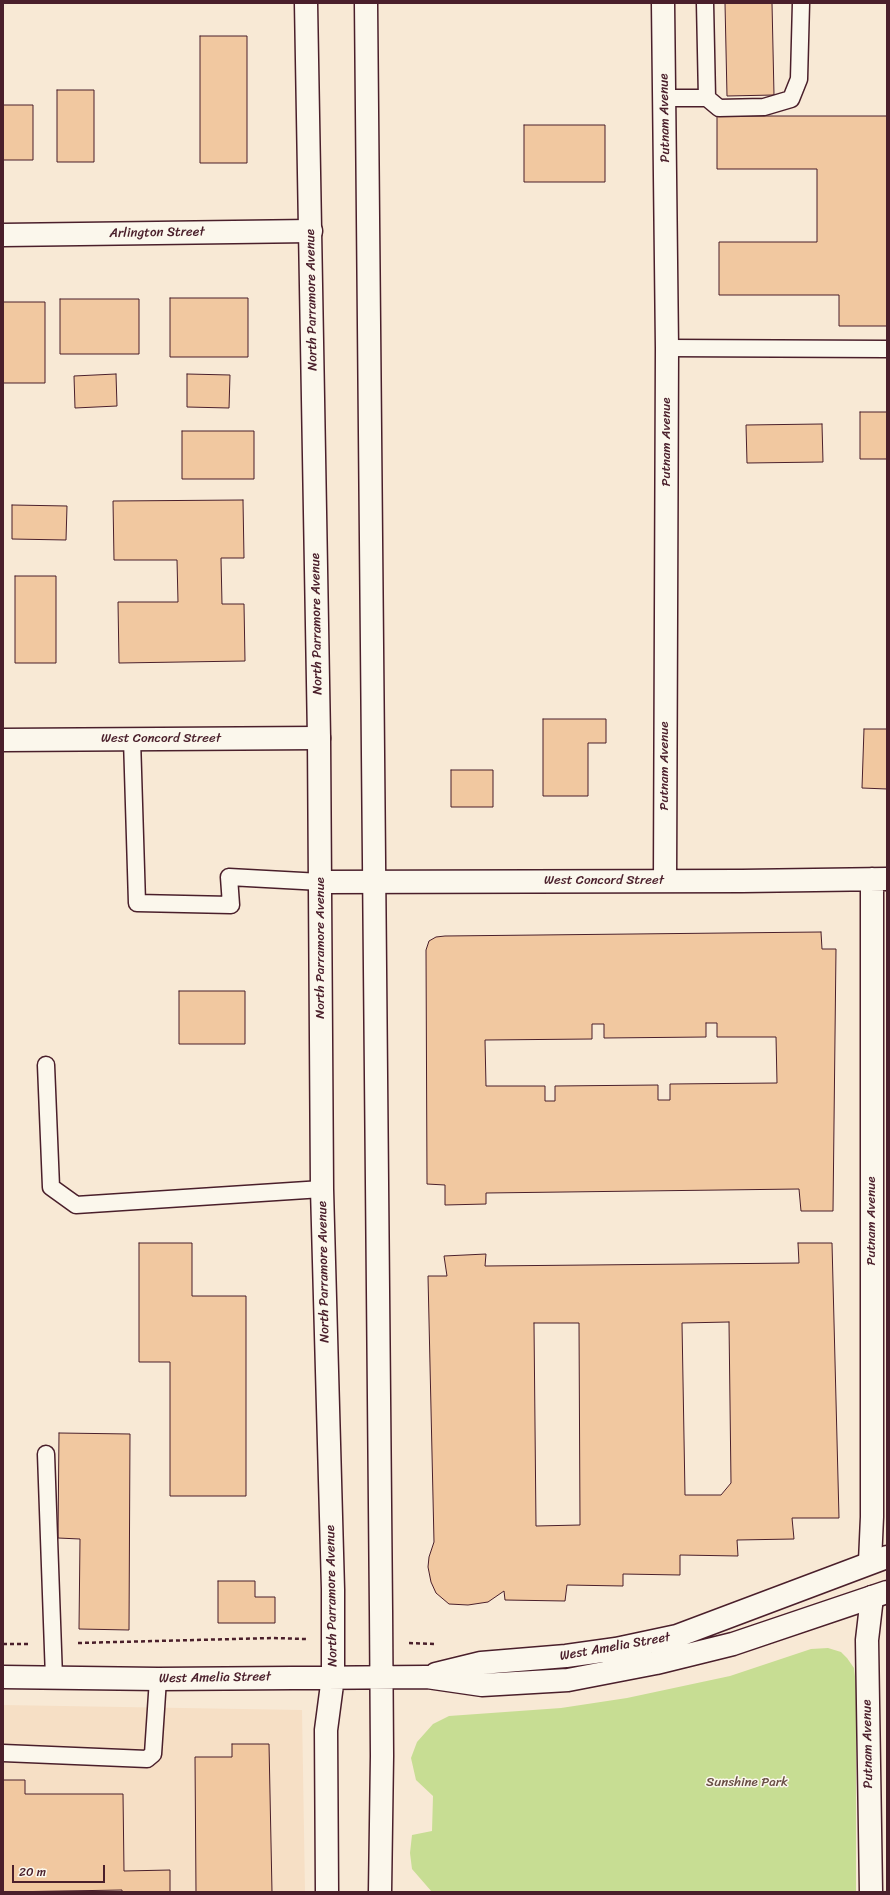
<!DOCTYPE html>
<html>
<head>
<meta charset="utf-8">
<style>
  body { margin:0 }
  #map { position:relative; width:890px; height:1895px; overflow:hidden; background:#f8e9d5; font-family:Sriracha,sans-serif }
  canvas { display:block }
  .frame { position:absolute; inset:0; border:4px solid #4a1f2b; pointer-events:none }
  .scale { position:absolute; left:12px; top:1865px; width:93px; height:18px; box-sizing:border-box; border:2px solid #4a1f2b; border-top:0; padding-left:5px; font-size:12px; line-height:14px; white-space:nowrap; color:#4a1f2b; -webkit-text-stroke:3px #fbf7ec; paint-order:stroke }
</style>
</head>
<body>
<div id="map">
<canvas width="890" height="1895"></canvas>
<div class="frame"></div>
<div class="scale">20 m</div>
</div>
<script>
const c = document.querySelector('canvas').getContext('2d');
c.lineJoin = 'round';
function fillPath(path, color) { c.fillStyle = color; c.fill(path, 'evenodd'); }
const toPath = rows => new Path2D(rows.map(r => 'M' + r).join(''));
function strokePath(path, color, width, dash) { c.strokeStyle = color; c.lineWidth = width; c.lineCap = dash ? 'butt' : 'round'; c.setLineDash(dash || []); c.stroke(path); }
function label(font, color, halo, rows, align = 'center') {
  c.font = font + ' Sriracha,sans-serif'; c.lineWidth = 3; c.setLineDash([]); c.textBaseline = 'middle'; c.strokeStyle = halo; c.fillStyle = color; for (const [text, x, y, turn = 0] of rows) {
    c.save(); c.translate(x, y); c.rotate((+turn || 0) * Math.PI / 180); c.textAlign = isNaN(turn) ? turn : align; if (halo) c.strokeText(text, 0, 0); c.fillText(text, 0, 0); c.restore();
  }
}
const built = toPath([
  [3,1705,302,1710,305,1892,3,1892]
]);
const green = toPath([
  [828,1648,841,1652,847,1658,854,1668,856,1685,856,1892,432,1892,412,1869,410,1853,412,1835,432,1831,433,1796,416,1780,411,1758,417,1742,433,1724,449,1716,561,1708,627,1698,730,1676,811,1649]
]);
const building = toPath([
  [725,3,772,3,774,95,727,96,725,3],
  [200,36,247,36,247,163,200,163,200,36],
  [57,90,94,90,94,162,57,162,57,90],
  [3,105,33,105,33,160,3,160,3,105],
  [717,116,887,116,887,326,839,326,839,295,719,295,719,242,817,242,817,169,717,169,717,116],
  [524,125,605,125,605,182,524,182,524,125],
  [170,298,248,298,248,357,170,357,170,298],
  [60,299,139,299,139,354,60,354,60,299],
  [3,302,45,302,45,383,3,383,3,302],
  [116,374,117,406,75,408,74,376,116,374],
  [187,374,230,375,229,408,187,407,187,374],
  [860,412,887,412,887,459,860,459,860,412],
  [822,424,823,462,747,463,746,425,822,424],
  [182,431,254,431,254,479,182,479,182,431],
  [243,500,244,558,221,558,222,604,244,604,245,661,119,663,118,602,178,602,177,560,114,560,113,501,243,500],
  [12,505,67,506,66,540,12,539,12,505],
  [15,576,56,576,56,663,15,663,15,576],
  [543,719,606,719,606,743,588,743,588,796,543,796,543,719],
  [864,729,887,729,887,789,862,788,864,729],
  [451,770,493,770,493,807,451,807,451,770],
  [821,932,822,949,836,949,833,1211,801,1211,799,1189,486,1193,486,1204,445,1205,445,1185,427,1184,426,950,429,941,436,937,445,936,821,932],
  [706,1023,717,1023,717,1037,776,1037,777,1083,670,1084,670,1100,658,1100,658,1085,555,1086,555,1101,545,1101,545,1086,486,1086,485,1040,592,1039,592,1024,604,1024,604,1038,706,1037,706,1023],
  [179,991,245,991,245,1044,179,1044,179,991],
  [139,1243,192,1243,192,1296,246,1296,246,1496,170,1496,170,1362,139,1362,139,1243],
  [798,1243,832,1243,839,1518,792,1518,794,1539,737,1540,738,1556,680,1555,680,1575,623,1574,623,1586,567,1585,565,1601,505,1600,504,1591,488,1602,468,1605,449,1604,436,1593,431,1582,428,1567,429,1557,434,1542,428,1276,447,1276,444,1256,486,1254,485,1266,799,1263,798,1243],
  [729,1322,731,1483,721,1495,685,1495,682,1323,729,1322],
  [534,1323,579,1323,580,1525,536,1526,534,1323],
  [59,1433,130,1434,129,1630,79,1629,80,1539,58,1538,59,1433],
  [218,1581,255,1581,255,1597,275,1597,275,1623,218,1623,218,1581],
  [232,1744,269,1744,272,1892,196,1892,195,1757,232,1757,232,1744],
  [3,1780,25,1780,25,1794,123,1794,124,1871,170,1870,170,1892,122,1892,122,1890,3,1892,3,1780]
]);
const path = toPath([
  [78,1643,273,1638,306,1639],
  [409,1643,434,1644],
  [3,1644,29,1644]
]);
const lane = toPath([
  [705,3,707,98,719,108,764,107,791,99,799,79,801,3],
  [664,98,707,98],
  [667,348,887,349],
  [132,739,137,903,231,905,229,877,321,882],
  [46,1065,51,1187,76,1205,322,1189],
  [46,1454,54,1678],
  [3,1753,147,1759,153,1754,158,1679]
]);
const street = toPath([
  [663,3,667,348,665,881],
  [3,235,311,231],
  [3,740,319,738],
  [321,882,742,881,887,879],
  [870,1562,872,1517,872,879],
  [871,1892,867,1640,872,1597]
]);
const secondary = toPath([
  [306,3,319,738,322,1189,333,1589,333,1677,326,1730,327,1892],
  [366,3,381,1610,382,1756,380,1892],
  [436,1674,481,1663,566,1656,616,1649,677,1636,887,1557],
  [3,1677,158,1679,427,1677,482,1685,568,1680,656,1663,733,1644,887,1592]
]);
const streetNames = [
  ["Putnam Avenue",665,118,-91],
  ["Arlington Street",157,233,-1],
  ["North Parramore Avenue",312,300,-91],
  ["Putnam Avenue",667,442,-90],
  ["North Parramore Avenue",317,624,-91],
  ["West Concord Street",161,739],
  ["Putnam Avenue",665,766,-90],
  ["West Concord Street",604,881],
  ["North Parramore Avenue",321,948,-90],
  ["Putnam Avenue",872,1221,-90],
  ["North Parramore Avenue",324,1272,-91],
  ["North Parramore Avenue",332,1596,-91],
  ["West Amelia Street",615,1647,-10],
  ["West Amelia Street",215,1678,-1],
  ["Putnam Avenue",868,1744,-91]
];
const parkNames = [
  ["Sunshine Park",747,1783]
];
fillPath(built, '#f6dfc5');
fillPath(green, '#c7dd93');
fillPath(building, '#f1c8a0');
strokePath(building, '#4a1f2b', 1);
strokePath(lane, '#4a1f2b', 19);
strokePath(street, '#4a1f2b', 25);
strokePath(secondary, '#4a1f2b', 25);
strokePath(path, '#4a1f2b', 2.5, [4, 3]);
strokePath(lane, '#fbf7ec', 16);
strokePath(street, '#fbf7ec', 22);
strokePath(secondary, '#fbf7ec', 22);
label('13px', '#4a1f2b', '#fbf7ec', streetNames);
label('13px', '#694e45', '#fbf7ec', parkNames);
</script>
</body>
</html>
